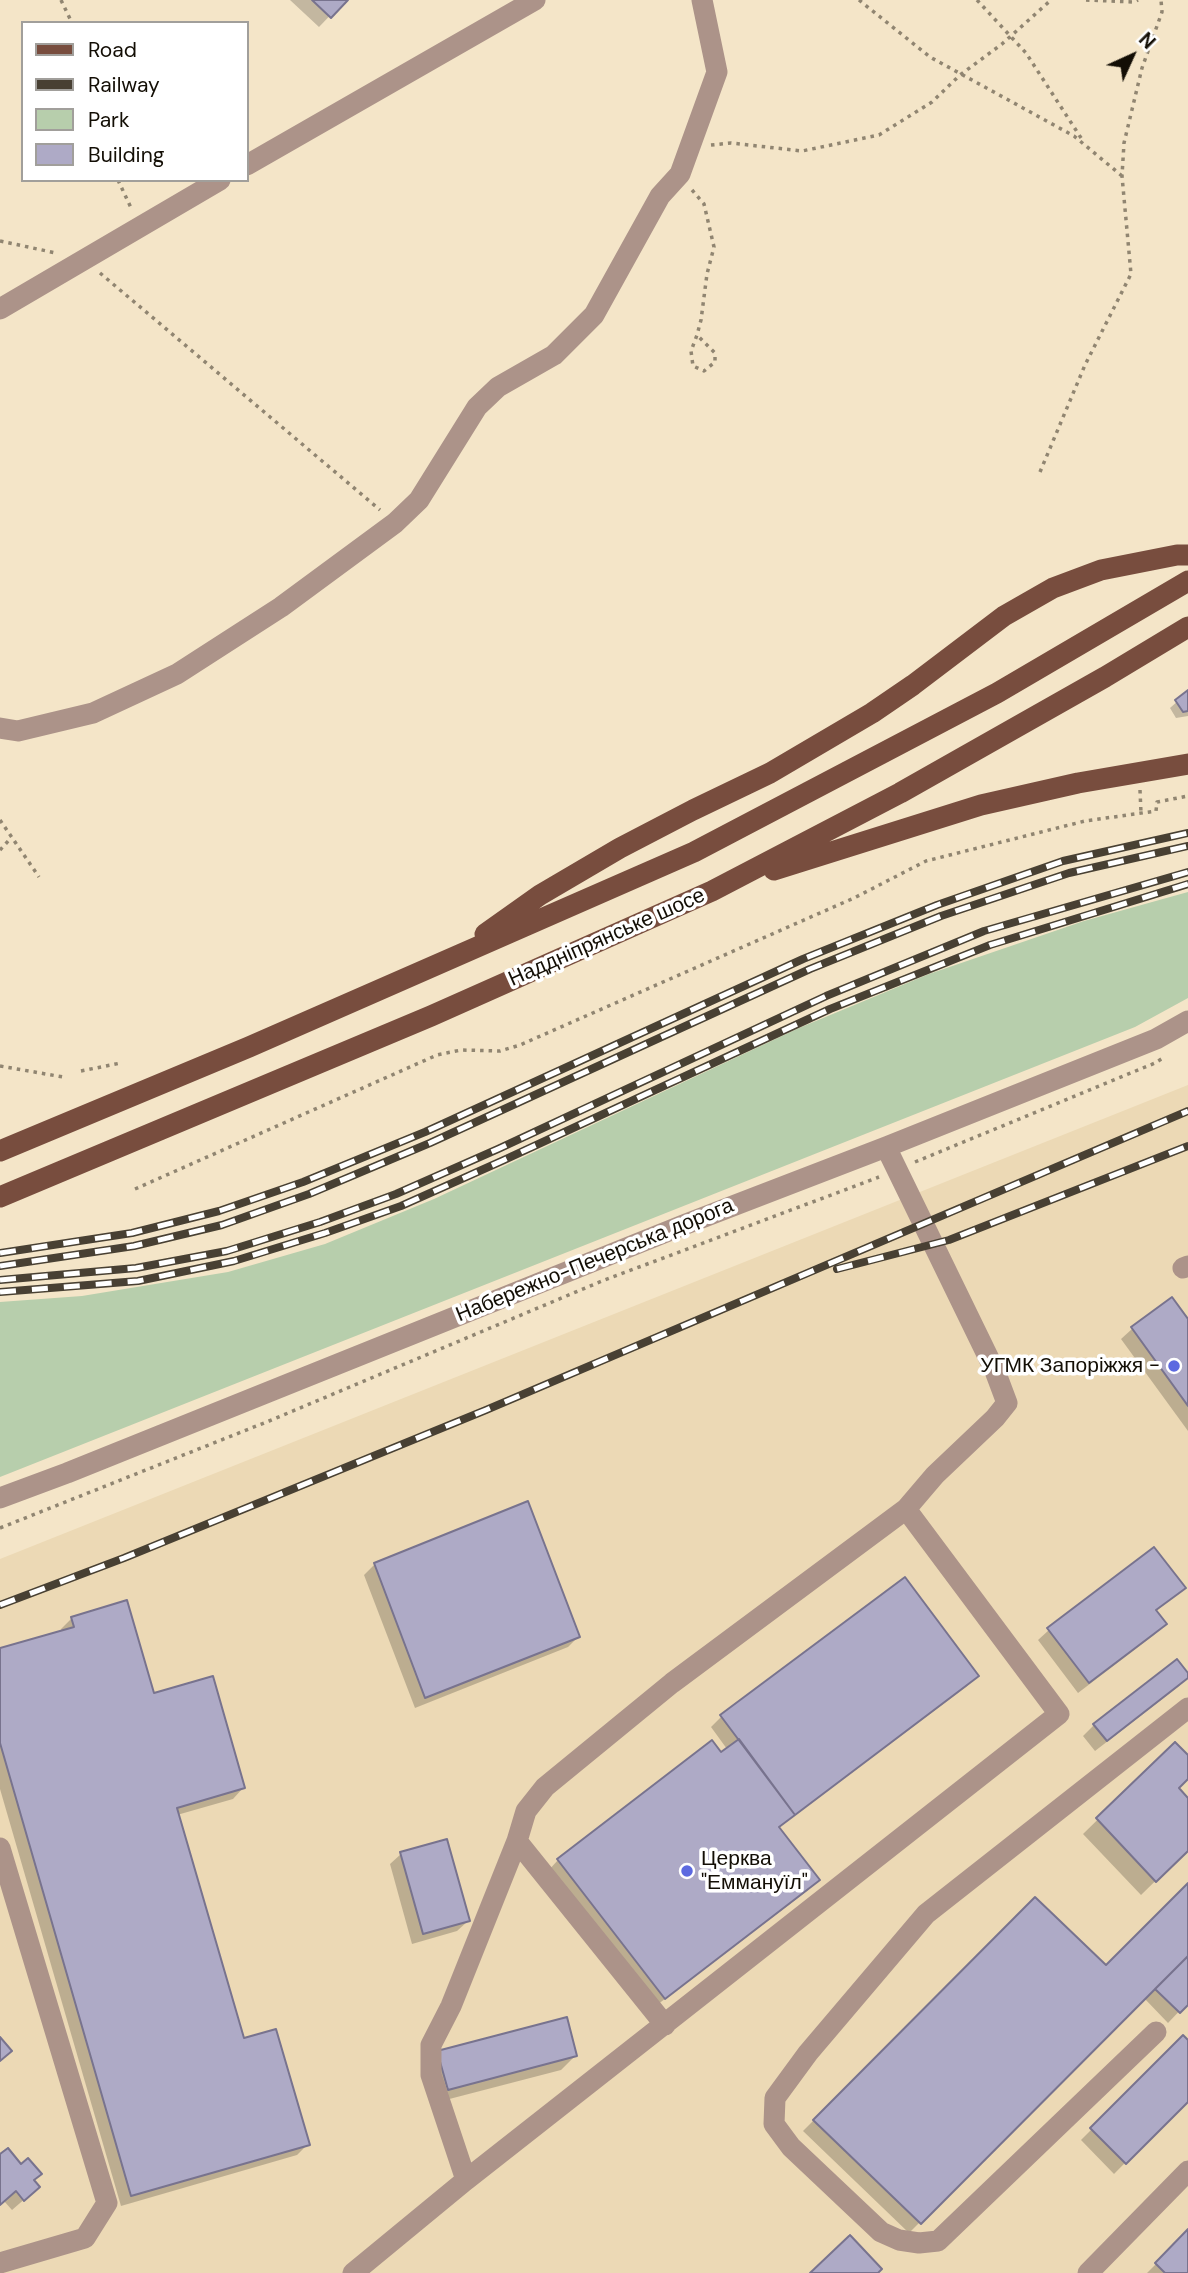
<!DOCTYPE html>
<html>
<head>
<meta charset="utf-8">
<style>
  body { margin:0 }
  #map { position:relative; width:1188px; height:2273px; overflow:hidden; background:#f4e5c8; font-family:"DM Sans",sans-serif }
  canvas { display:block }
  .legend { position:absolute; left:21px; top:21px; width:228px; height:161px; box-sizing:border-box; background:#fff; border:2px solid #a19f9b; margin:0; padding:9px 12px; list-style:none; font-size:21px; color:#130e05 }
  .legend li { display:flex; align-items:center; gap:14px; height:35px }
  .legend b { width:35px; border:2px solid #a19f9b }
  .north { position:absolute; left:1097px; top:21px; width:70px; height:70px; -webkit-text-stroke:5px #fff; paint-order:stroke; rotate:45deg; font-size:19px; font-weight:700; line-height:28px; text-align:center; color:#130e05 }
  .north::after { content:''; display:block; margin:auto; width:24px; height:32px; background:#130e05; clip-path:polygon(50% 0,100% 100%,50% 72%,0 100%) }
</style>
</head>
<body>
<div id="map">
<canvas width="1188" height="2273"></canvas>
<ul class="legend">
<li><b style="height:9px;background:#784d3e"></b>Road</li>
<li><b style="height:9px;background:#484033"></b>Railway</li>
<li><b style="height:19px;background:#b7ceac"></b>Park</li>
<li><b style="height:19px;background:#aeaac6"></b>Building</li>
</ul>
<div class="north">N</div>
</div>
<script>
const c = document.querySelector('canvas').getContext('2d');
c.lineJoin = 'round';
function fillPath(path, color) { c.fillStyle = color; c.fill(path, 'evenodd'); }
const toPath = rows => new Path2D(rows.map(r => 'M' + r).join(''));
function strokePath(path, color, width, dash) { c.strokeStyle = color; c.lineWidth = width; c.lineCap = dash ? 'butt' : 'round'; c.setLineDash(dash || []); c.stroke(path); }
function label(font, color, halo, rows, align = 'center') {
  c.font = font + ' "DM Sans",sans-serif'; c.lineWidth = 7; c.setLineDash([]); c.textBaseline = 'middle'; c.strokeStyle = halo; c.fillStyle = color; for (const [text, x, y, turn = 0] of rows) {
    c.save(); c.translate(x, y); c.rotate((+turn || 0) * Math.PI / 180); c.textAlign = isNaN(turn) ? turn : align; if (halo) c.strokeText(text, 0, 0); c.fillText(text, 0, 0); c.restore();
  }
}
const built = toPath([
  [1188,1085,1188,2273,0,2273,0,1559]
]);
const green = toPath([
  [1188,892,1188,998,1135,1027,0,1477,0,1302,82,1296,228,1272,325,1244,434,1199,799,1028,929,974,1084,921]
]);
const shadow = toPath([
  [290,0,345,0,319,27],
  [1188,692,1188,716,1176,718,1170,708],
  [1172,1300,1188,1322,1188,1431,1121,1339,1132,1329],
  [375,1564,578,1637,568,1647,415,1708,364,1575],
  [1183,1588,1155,1612,1164,1624,1154,1635,1078,1693,1038,1640,1049,1630],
  [72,1618,153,1695,243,1788,233,1799,177,1815,243,2040,308,2144,297,2155,121,2206,0,1789,0,1650,62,1632,61,1629],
  [977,1676,966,1687,778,1828,817,1880,807,1891,653,2008,548,1871,558,1860,727,1749,711,1727,722,1716],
  [1188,1676,1178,1687,1095,1751,1083,1736,1094,1725],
  [1175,1744,1188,1757,1188,1776,1177,1788,1188,1800,1188,1849,1141,1895,1083,1834],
  [401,1854,468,1921,457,1931,412,1944,390,1864],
  [1188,1885,1188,2002,1168,2023,1144,1998,909,2233,803,2131,1035,1899,1106,1967],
  [1183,2038,1188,2043,1188,2099,1114,2174,1081,2140],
  [576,2055,561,2070,434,2103,424,2067],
  [0,2157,33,2181,27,2197,12,2210,4,2201,0,2204],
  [1188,2232,1188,2273,1147,2273]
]);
const building = toPath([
  [312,0,348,0,331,18,312,0],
  [1188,690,1188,711,1183,712,1175,700,1188,690],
  [1172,1297,1188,1319,1188,1406,1131,1327,1172,1297],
  [528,1501,580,1637,425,1698,374,1563,528,1501],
  [1154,1547,1186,1588,1156,1610,1167,1624,1089,1683,1047,1628,1154,1547],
  [905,1577,979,1676,795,1815,720,1715,905,1577],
  [127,1600,154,1693,213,1676,245,1788,177,1808,244,2038,276,2029,310,2145,131,2196,0,1743,0,1648,74,1627,71,1617,127,1600],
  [1177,1659,1188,1673,1188,1678,1107,1741,1093,1724,1177,1659],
  [739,1739,795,1815,779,1827,820,1880,665,1999,557,1859,712,1740,721,1752,739,1739],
  [1175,1742,1188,1755,1188,1779,1179,1788,1188,1798,1188,1851,1156,1882,1096,1818,1175,1742],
  [447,1839,470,1921,423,1934,400,1852,447,1839],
  [1188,1883,1188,1956,921,2224,813,2120,1035,1897,1106,1965,1188,1883],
  [1188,1956,1188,2005,1180,2013,1155,1989,1188,1956],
  [567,2017,577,2056,448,2090,437,2051,567,2017],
  [1183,2035,1188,2040,1188,2102,1126,2164,1090,2128,1183,2035],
  [0,2037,12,2051,0,2061,0,2037],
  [8,2148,21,2164,28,2158,42,2174,34,2180,40,2187,24,2201,16,2191,0,2205,0,2154,8,2148],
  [1188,2229,1188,2273,1165,2273,1155,2263,1188,2229],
  [850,2235,882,2269,878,2273,810,2273,850,2235]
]);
const path = toPath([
  [61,0,72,23],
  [859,0,930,57,1074,136,1122,176],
  [977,0,1026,53,1083,141],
  [1086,0,1134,2,1138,0],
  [711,145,731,143,802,151,879,135,932,102,960,75,1002,44,1051,0],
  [118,180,132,210],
  [692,190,704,204,714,247,707,274,701,320,697,335,691,351,693,366,704,371,715,362,715,353,697,335],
  [0,241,56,253],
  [100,273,380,510],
  [1040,472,1085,365,1131,274,1122,176,1124,143,1142,68,1162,12,1161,0],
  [1140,790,1141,813],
  [0,820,39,877],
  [0,850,10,839],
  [0,1066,63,1077],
  [81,1071,121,1063],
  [915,1162,1155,1063,1163,1058],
  [135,1189,437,1055,461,1050,500,1051,520,1045,854,898,926,861,1085,821,1156,811,1157,802,1188,796],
  [0,1528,269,1421,602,1281,879,1177]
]);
const minor = toPath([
  [247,165,535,0],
  [0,309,220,180],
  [0,728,18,731,93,713,177,674,281,607,395,523,419,500,477,407,498,387,554,355,594,315,660,196,680,174,717,72,702,0],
  [1183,1268,1188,1266],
  [0,1498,67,1473,686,1224,886,1147,1156,1039,1188,1021],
  [517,1841,665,2025],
  [0,1848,107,2203,85,2238,0,2263],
  [1156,2032,938,2241,919,2243,899,2240,881,2232,791,2147,774,2124,775,2098,808,2053,926,1914,1188,1708],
  [466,2180,431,2075,431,2045,451,2006,517,1841,526,1811,545,1787,672,1683,906,1509,935,1475,995,1418,1007,1403,995,1371,886,1147],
  [353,2273,466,2180,1059,1714,906,1509],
  [1088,2273,1188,2171]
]);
const major = toPath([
  [774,870,981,805,1078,783,1188,764],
  [485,934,540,895,620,848,693,810,770,773,872,713,913,685,1004,616,1053,588,1101,570,1177,555,1188,555],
  [0,1151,249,1047,694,852,997,693,1188,581],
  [0,1197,431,1016,712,891,900,793,1105,677,1188,627]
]);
const rail = toPath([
  [0,1253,132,1233,219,1211,303,1182,425,1132,803,959,937,905,1063,861,1188,833],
  [0,1266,134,1246,222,1225,309,1194,430,1143,810,969,941,916,1069,873,1188,846],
  [837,1269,949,1240,1188,1146],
  [0,1280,136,1268,227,1251,320,1222,396,1194,498,1149,826,996,984,931,1188,872],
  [0,1292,138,1281,234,1261,325,1233,401,1206,504,1160,830,1009,990,945,1188,884],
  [0,1605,124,1558,486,1410,1188,1111]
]);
const markers = [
  [1174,1366,7,"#5c69e0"],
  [687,1871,7,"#5c69e0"]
];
const streetNames = [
  ["Наддніпрянське шосе",607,938,-24],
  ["Набережно-Печерська дорога",595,1261,-22]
];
const poiNames = [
  ["УГМК Запоріжжя -",1160,1366],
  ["Церква",701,1859,"left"],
  ["\"Еммануїл\"",701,1883,"left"]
];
fillPath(built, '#ecd9b5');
fillPath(green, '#b7ceac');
fillPath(shadow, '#0003');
fillPath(building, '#aeaac6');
strokePath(building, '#78738e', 2);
strokePath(path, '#908571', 3.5, [3.5, 5]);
strokePath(minor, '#ac9389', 21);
strokePath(major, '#784d3e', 21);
strokePath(rail, '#484033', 8);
strokePath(rail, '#fff', 5, [16]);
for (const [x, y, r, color] of markers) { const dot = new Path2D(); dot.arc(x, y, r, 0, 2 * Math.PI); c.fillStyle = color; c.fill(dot); strokePath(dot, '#fff', 2.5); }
label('21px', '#130e05', '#fff', streetNames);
label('21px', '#130e05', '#fff', poiNames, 'right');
</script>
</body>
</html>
